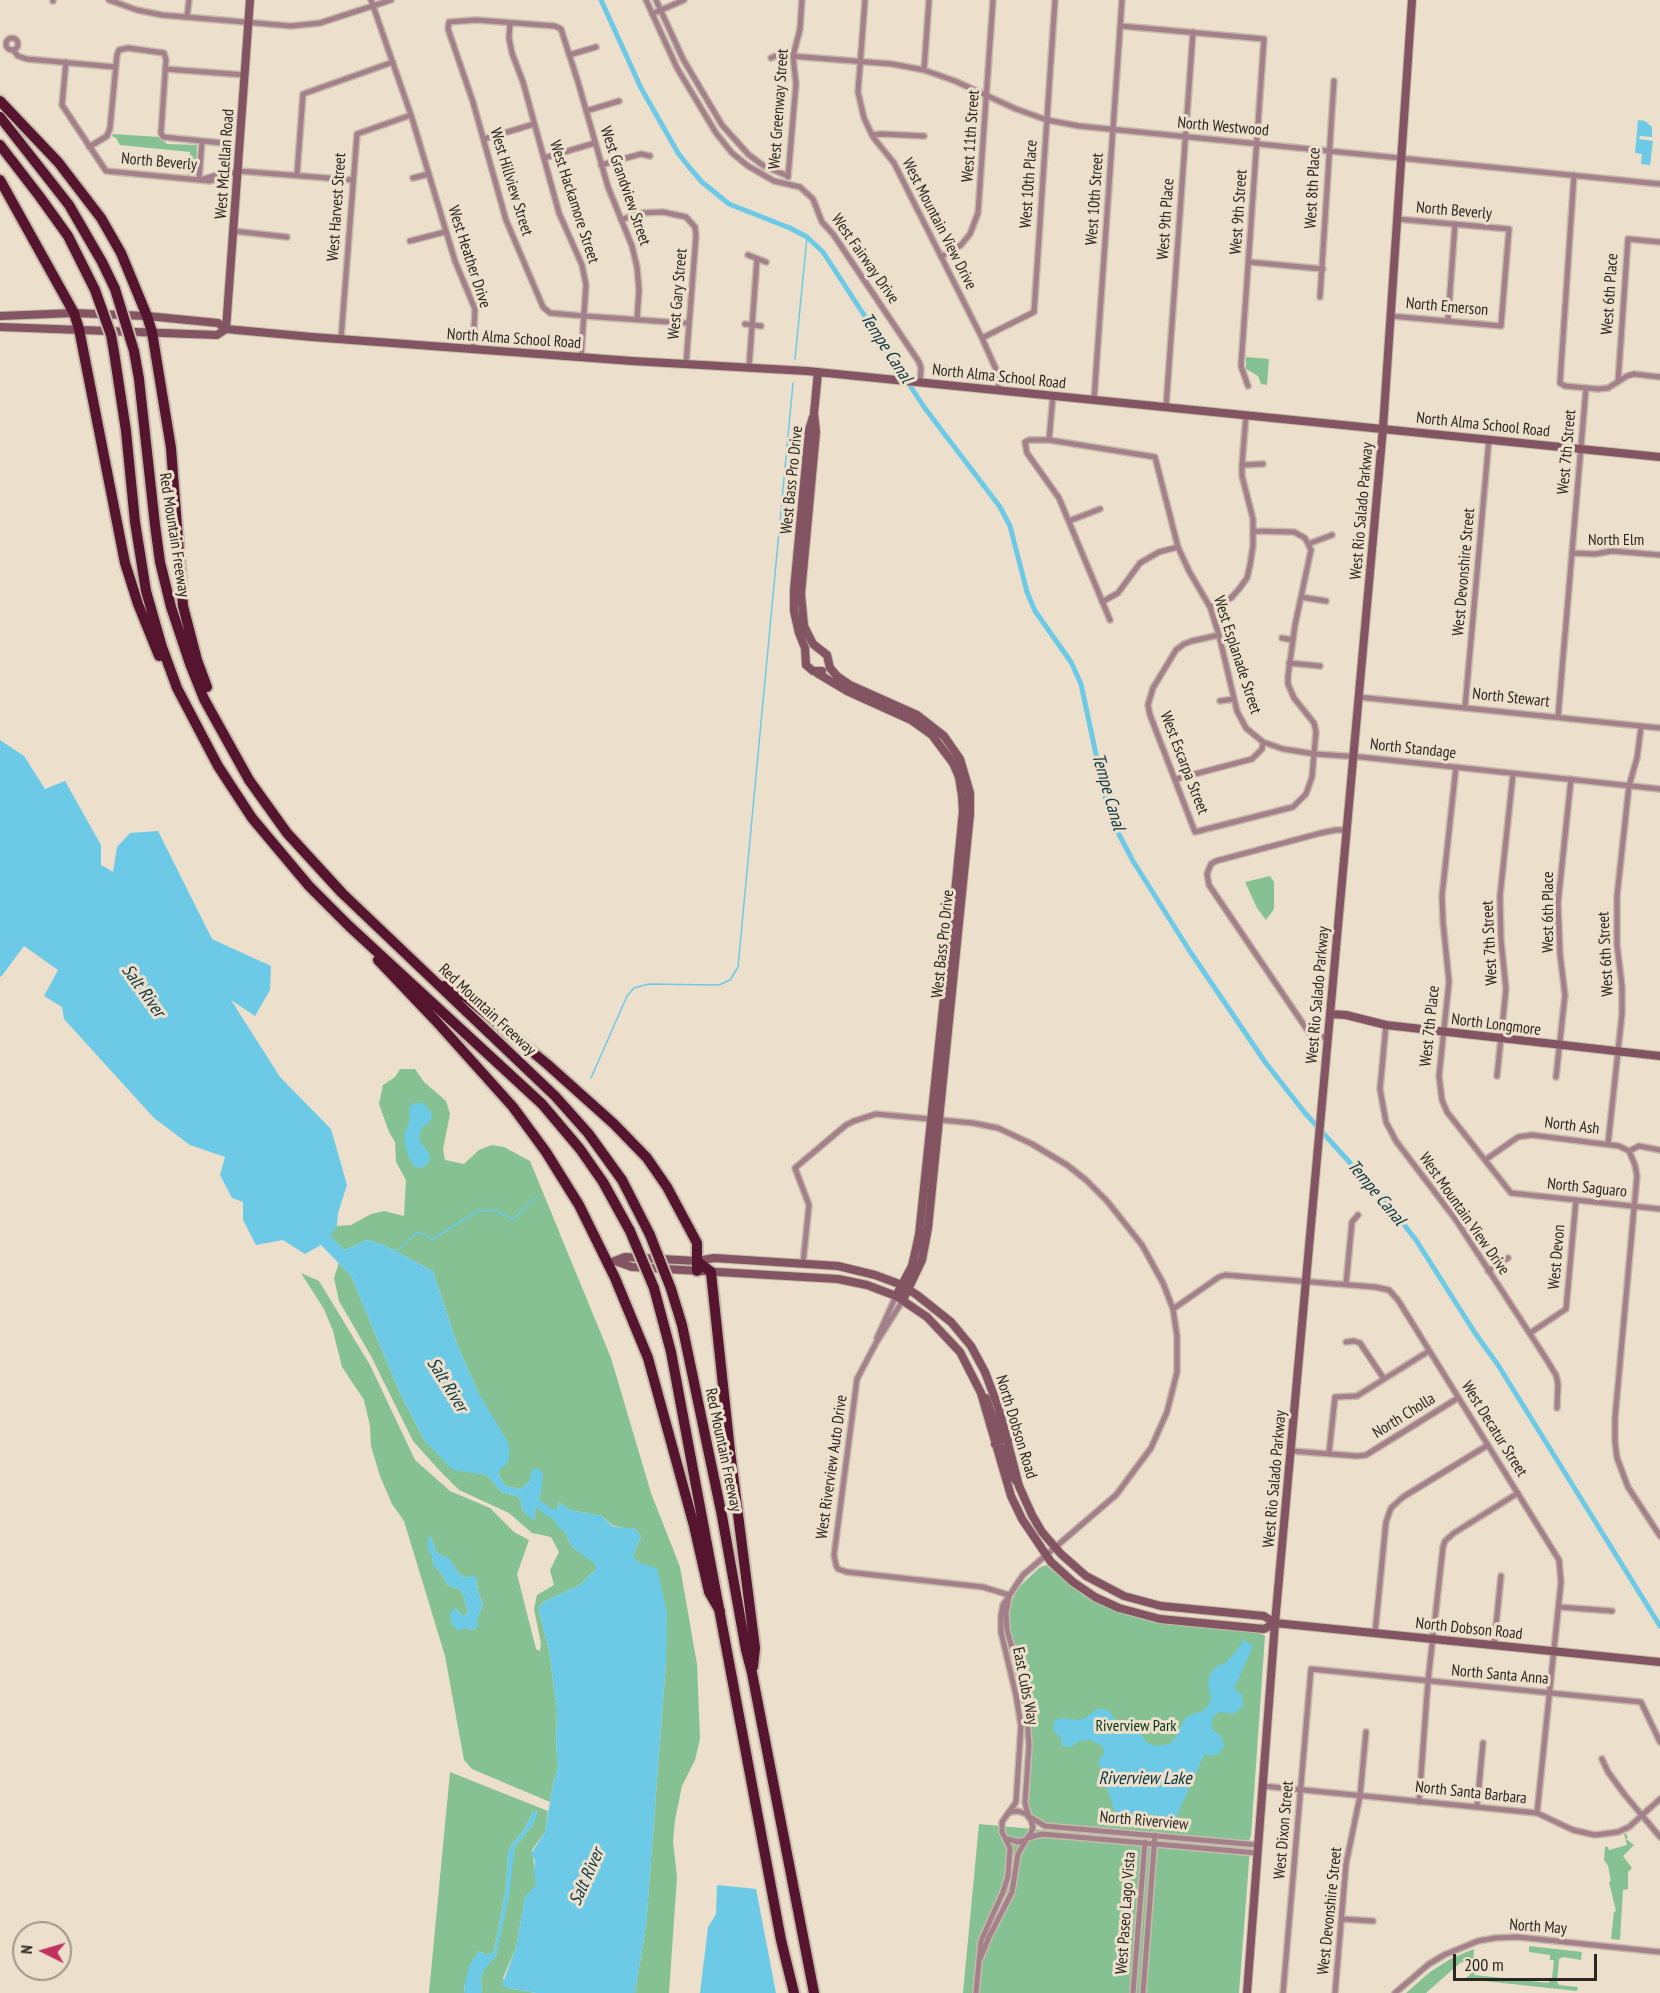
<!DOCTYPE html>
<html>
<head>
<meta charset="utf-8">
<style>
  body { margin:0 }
  #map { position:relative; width:1660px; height:1993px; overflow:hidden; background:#ecdfcc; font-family:"PT Sans Narrow",sans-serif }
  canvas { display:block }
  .north { position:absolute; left:12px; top:1921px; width:60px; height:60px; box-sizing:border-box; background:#ecdfcc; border:2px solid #9f9587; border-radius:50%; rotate:275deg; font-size:16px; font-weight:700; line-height:24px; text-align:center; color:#2c2720 }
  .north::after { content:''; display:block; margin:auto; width:21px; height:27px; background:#c0325e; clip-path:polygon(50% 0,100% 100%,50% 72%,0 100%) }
  .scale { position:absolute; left:1453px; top:1954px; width:144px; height:27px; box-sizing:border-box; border:3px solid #2c2720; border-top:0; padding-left:8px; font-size:18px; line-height:21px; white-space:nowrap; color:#2c2720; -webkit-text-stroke:4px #ecdfcc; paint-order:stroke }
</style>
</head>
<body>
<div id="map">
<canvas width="1660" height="1993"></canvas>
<div class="north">N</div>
<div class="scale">200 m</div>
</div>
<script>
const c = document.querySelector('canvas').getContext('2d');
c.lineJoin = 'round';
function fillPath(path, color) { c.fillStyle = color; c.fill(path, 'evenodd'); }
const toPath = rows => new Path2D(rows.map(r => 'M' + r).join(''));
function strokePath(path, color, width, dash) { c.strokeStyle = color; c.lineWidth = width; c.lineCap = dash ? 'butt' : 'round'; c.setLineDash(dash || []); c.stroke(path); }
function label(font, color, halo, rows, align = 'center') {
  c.font = font + ' "PT Sans Narrow",sans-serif'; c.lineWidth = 6; c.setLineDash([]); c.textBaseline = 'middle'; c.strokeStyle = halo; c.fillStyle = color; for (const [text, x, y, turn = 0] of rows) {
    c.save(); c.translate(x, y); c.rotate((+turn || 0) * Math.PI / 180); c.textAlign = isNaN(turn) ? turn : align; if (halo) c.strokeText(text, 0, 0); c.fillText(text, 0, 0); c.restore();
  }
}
const green = toPath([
  [113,134,159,137,167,144,197,145,196,172,192,176,188,175,190,152,120,145,116,138,112,136],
  [1246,357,1269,359,1267,385,1261,384,1258,376,1246,369],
  [1270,876,1274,882,1274,909,1266,920,1257,908,1245,882],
  [400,1069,415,1069,424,1082,446,1101,450,1114,443,1149,445,1160,464,1164,479,1150,492,1145,504,1147,530,1161,611,1358,651,1493,680,1567,697,1664,700,1739,695,1760,682,1786,675,1820,673,1841,677,1877,669,1993,635,1993,646,1926,666,1662,639,1563,633,1556,641,1536,634,1528,623,1528,612,1525,602,1516,570,1510,559,1502,558,1509,545,1510,564,1530,572,1547,596,1564,596,1569,580,1585,545,1601,538,1608,549,1650,557,1709,556,1741,558,1768,553,1784,550,1802,472,1769,464,1760,445,1656,404,1521,392,1504,380,1476,371,1446,370,1426,364,1400,342,1367,333,1331,324,1309,301,1273,319,1281,370,1365,415,1460,450,1491,490,1508,514,1532,529,1540,517,1574,536,1649,540,1651,541,1643,534,1609,537,1595,554,1585,550,1570,559,1552,551,1537,532,1533,509,1513,459,1490,439,1470,413,1441,371,1356,339,1301,334,1278,339,1262,351,1276,399,1391,424,1440,453,1469,487,1475,501,1492,519,1497,523,1511,534,1520,536,1504,541,1494,529,1482,520,1489,505,1486,498,1472,478,1392,457,1344,433,1271,384,1245,367,1240,345,1250,329,1236,337,1226,351,1225,371,1214,384,1211,404,1216,406,1180,396,1162,395,1142,389,1132,379,1104,383,1085,395,1077],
  [431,1537,436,1552,449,1559,459,1574,466,1578,476,1578,478,1591,483,1604,478,1617,478,1626,473,1630,465,1628,455,1608,462,1615,465,1615,468,1612,463,1595,460,1590,447,1585,442,1574,433,1565],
  [1046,1565,1084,1596,1103,1606,1127,1615,1158,1623,1260,1633,1265,1636,1251,1836,1249,1841,1047,1824,1033,1816,1028,1806,1031,1736,1030,1716,1027,1693,1011,1637,1008,1619,1010,1606,1017,1589,1039,1568],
  [450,1772,548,1811,545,1832,532,1850,537,1885,525,1897,516,1948,503,1978,507,1988,536,1993,482,1993,481,1981,483,1970,496,1956,515,1847,533,1825,533,1812,524,1830,512,1844,508,1853,506,1888,494,1952,486,1955,479,1951,464,1986,465,1993,429,1993],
  [979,1824,1250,1849,1239,1993,963,1993],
  [1625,1833,1628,1837,1626,1839,1634,1845,1623,1856,1632,1868,1628,1872,1628,1889,1623,1890,1620,1940,1611,1939,1614,1912,1616,1911,1609,1882,1611,1881,1608,1866,1604,1860,1605,1847,1608,1847,1609,1850,1627,1845,1624,1834],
  [1529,1946,1582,1952,1581,1960,1563,1957,1559,1959,1557,1981,1559,1985,1578,1987,1577,1991,1465,1979,1474,1971,1474,1975,1549,1983,1549,1979,1552,1978,1554,1960,1550,1960,1550,1955,1529,1952],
  [1474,1949,1473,1970,1465,1961,1460,1963,1426,1993,1406,1993,1430,1972,1452,1958]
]);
const water = toPath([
  [1638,120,1645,121,1652,127,1652,137,1640,136,1639,139,1653,141,1650,165,1641,164,1642,154,1635,153],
  [0,740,24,756,45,789,65,781,101,845,101,865,113,872,117,847,130,833,158,831,212,939,271,966,270,990,255,1016,231,1000,280,1077,331,1129,347,1185,338,1213,337,1226,330,1236,345,1250,367,1240,384,1245,433,1271,457,1344,478,1392,509,1444,509,1461,498,1472,505,1486,520,1489,529,1482,532,1469,539,1469,543,1472,541,1494,536,1504,534,1521,523,1511,519,1497,501,1492,487,1475,453,1470,424,1440,399,1391,351,1276,321,1245,305,1254,283,1240,256,1245,243,1220,243,1202,232,1198,220,1175,225,1157,190,1145,154,1118,64,1019,62,1007,44,996,58,970,24,946,1,977,0,976],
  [414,1103,422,1103,430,1110,432,1116,429,1123,422,1127,419,1137,421,1143,428,1152,430,1158,427,1165,420,1168,415,1167,410,1160,404,1142,405,1132,410,1121,409,1108],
  [559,1502,570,1510,602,1516,612,1526,623,1528,634,1528,641,1536,633,1556,639,1563,657,1568,667,1613,666,1662,646,1926,635,1993,536,1993,507,1988,502,1985,516,1948,525,1897,536,1885,534,1871,535,1861,531,1854,545,1832,553,1784,558,1768,556,1741,557,1709,549,1650,538,1608,545,1601,580,1585,596,1569,595,1564,572,1547,564,1530,558,1528,556,1522,544,1509,558,1509],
  [428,1536,431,1537,436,1552,450,1559,459,1574,466,1578,473,1575,476,1578,478,1591,483,1604,478,1617,478,1626,473,1630,465,1628,458,1631,451,1623,450,1613,455,1608,462,1615,465,1615,468,1612,463,1595,460,1590,447,1585,442,1574,433,1565,432,1556,428,1550],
  [1244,1640,1253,1646,1234,1689,1242,1694,1243,1706,1234,1714,1219,1712,1213,1717,1211,1728,1222,1737,1224,1747,1217,1755,1204,1755,1173,1824,1166,1823,1166,1816,1126,1812,1125,1819,1117,1818,1098,1760,1103,1756,1104,1748,1099,1744,1090,1740,1079,1741,1071,1747,1062,1746,1061,1738,1053,1730,1054,1721,1061,1718,1079,1720,1085,1718,1097,1709,1103,1709,1109,1711,1119,1725,1131,1724,1136,1726,1144,1739,1149,1744,1158,1746,1169,1744,1175,1739,1184,1720,1190,1715,1201,1712,1208,1706,1211,1698,1208,1685,1210,1674,1217,1666,1225,1663,1233,1655],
  [536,1810,538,1813,533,1825,515,1847,509,1897,496,1956,483,1971,481,1981,482,1993,465,1993,464,1986,470,1964,479,1951,486,1955,494,1952,506,1888,508,1853,512,1844,524,1830,533,1812],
  [717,1885,756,1889,776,1993,700,1993,708,1927,716,1914]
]);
const stream = toPath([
  [795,359,807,237],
  [591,1078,627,996,634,988,649,984,719,985,730,980,738,967,793,383],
  [396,1252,417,1232,433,1239,478,1211,494,1210,513,1219,537,1197]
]);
const canal = toPath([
  [601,0,641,88,678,153,689,167,702,182,729,204,790,228,807,237,823,252,924,407,1000,507,1010,526,1027,592,1035,611,1071,662,1081,684,1105,797,1114,825,1133,861,1189,950,1265,1062,1305,1113,1390,1207,1416,1240,1475,1333,1498,1365,1660,1626]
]);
const river = toPath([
  [527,1496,553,1515]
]);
const street = toPath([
  [109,0,137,10,162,15,291,26,320,23,391,0],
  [371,0,411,115,455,261,475,309,473,349],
  [646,0,677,68,716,133,732,153,748,166,774,181,800,187,813,199,822,222,833,234,919,362,921,368,920,382],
  [656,0,683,59,722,125,749,155,764,166,788,176],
  [865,0,858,92,864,118,873,137,894,163,982,338,999,376,998,390],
  [53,1,53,0],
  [652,14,684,0],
  [187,17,189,0],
  [510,23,509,38,512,53,523,82,559,213,582,265,586,285,581,358],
  [1121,26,1264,39,1241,366,1248,386],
  '6 44a6 6 0 1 1 12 0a6 6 0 1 1-12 0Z',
  [13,50,18,56,27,59,115,67],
  [569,55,596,47],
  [771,58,778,55,892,64,924,70,955,81,1016,109,1047,120,1079,126,1660,184],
  [66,62,62,105,106,171,210,181,238,171,353,180],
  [165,69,245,75],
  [924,70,929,0],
  [586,111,619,101],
  [872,135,881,134,924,136],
  [484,139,534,124],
  [89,147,107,136,110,128,117,55,119,50,128,48,164,53,166,60,161,133,163,137,222,143],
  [544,158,595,143],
  [601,165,641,154,650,156],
  [297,175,303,94,393,62],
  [1574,175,1560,383,1565,386,1598,389,1608,388,1627,376,1634,374,1660,377],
  [788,177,796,84,793,56,800,29,802,0],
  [413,178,429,174],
  [204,179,223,173,226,174],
  [199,180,202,141],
  [621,220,639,213,663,212,686,217,695,227,696,236,686,364],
  [233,231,287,237],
  [410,241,445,232],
  [748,255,766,262],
  [941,257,961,245,970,234,978,213,993,0],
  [1249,262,1323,269],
  [1320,297,1334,81],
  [1391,316,1501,326,1509,229,1397,219],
  [637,319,639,290,637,267,632,246,608,187,578,82,561,29,555,26,476,20,449,22,448,29,473,102,506,220,543,307,550,313,584,316,684,323,688,323],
  [1448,320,1455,224],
  [745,324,761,326],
  [982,338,1034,312,1055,0],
  [341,339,357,134,411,115],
  [749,367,757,259],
  [1618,382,1628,239,1660,242],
  [1094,400,1122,0],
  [1166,407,1193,32],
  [1049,440,1053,396],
  [1242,465,1263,464],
  [1069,521,1100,509],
  [1308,544,1332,535],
  [1572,553,1595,554,1612,551,1660,555],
  [1301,597,1326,601],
  [1102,602,1118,593,1140,563,1159,552,1178,547],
  [1210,607,1231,598,1239,589,1247,578,1250,565,1253,546,1253,519,1242,476,1242,465,1246,415],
  [1110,620,1059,498,1027,453,1025,442,1029,440,1049,440,1155,457,1178,547,1189,571,1210,607,1219,635,1237,711,1246,728,1263,742,1283,749,1315,754,1361,757,1660,789],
  [1219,635,1192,641,1184,644,1176,650,1153,688,1148,705,1150,715,1195,832,1293,807,1306,794,1312,777,1316,732,1314,723,1294,698,1288,684,1288,676,1295,625,1311,550,1305,538,1294,532,1254,531],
  [1282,638,1293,640],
  [1289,663,1320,666],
  [1358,697,1660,728],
  [1220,701,1234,699],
  [1465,707,1489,439],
  [1558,717,1586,388],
  [1456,767,1442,896,1443,922,1449,982,1439,1076,1442,1100,1447,1112,1511,1193,1660,1209],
  [1176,779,1252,759,1262,749,1263,742],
  [1386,1025,1380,1089,1386,1122,1396,1141,1456,1220,1545,1357,1556,1375,1558,1384,1557,1408],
  [1328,1038,1310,1034,1209,885,1207,874,1211,864,1216,861,1321,833,1336,830,1346,830],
  [1497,1076,1506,989,1501,940,1500,896,1513,774],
  [1556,1077,1565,995,1560,954,1558,903,1571,779],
  [1608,1144,1622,1014,1622,986,1617,945,1617,896,1629,786,1637,758,1641,727],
  [1629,1151,1635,1165,1637,1176,1615,1418,1615,1442,1617,1458,1628,1487,1660,1536],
  [1485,1160,1518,1137,1532,1135,1619,1146,1629,1151,1639,1146,1660,1150],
  [803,1263,809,1205,795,1168,846,1125,854,1121,876,1114,973,1123,998,1128,1032,1144,1067,1165,1086,1180,1107,1201,1142,1245,1163,1283,1173,1309,1177,1336,1177,1372,1167,1412,1151,1448,1116,1495,1023,1575,1003,1605,1001,1616,1001,1632,1016,1695,1021,1726,1016,1802,1002,1822,1002,1832,1010,1848,1008,1876,1003,1892,981,1941,976,1993],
  [1488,1271,1508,1258],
  [1346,1284,1352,1222,1358,1215],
  [903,1300,876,1343,857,1379,834,1555,836,1565,838,1569,847,1572,983,1587,1009,1595],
  [1173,1309,1219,1277,1225,1275,1375,1287,1389,1290,1398,1300,1559,1560,1561,1582,1537,1813],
  [1530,1333,1566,1309,1576,1200],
  [877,1338,896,1296],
  [1346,1342,1354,1341,1360,1343,1384,1379],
  [1291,1451,1357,1456,1366,1455,1458,1398],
  [1329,1453,1335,1397,1357,1396,1429,1351],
  [1009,1597,1006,1613,1007,1630,1022,1684,1027,1715,1029,1746,1025,1803,1029,1817],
  [1559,1607,1612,1611],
  [1375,1633,1386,1522,1391,1508,1403,1497,1488,1445],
  [1494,1645,1501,1576],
  [1602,1759,1608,1772,1625,1795,1660,1837],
  [1263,1786,1537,1813,1573,1830,1595,1835,1618,1832,1629,1827,1660,1799],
  [1419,1802,1428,1681,1443,1547,1445,1541,1454,1533,1518,1493],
  [1477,1807,1483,1743],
  [1030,1817,1045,1826,1258,1845],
  [1027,1838,1042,1834,1257,1853],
  [1008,1839,1018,1842,1026,1840,1031,1833,1033,1827,1031,1820,1026,1814,1018,1811,1011,1812],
  [1342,1919,1373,1921],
  [981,1957,989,1937,1012,1892,1018,1854,1026,1840],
  [1133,1993,1145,1842],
  [1143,1993,1155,1835],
  [1283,1993,1311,1669,1641,1702,1660,1742],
  [1335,1993,1346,1864,1360,1796,1366,1732],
  [1395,1993,1429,1964,1444,1955,1478,1941,1495,1938,1518,1937,1660,1952]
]);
const secondary = toPath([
  [0,316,74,313,147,316,218,323,226,329,312,337,632,361,807,371,1660,457],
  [0,327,217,335,226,329],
  [226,329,250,0],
  [818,372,814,413,816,432,801,594,804,626,813,644,827,655,830,668,837,676,850,685,917,715,944,736,960,759,970,793,970,814,928,1228,922,1260,903,1300],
  [813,417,809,430,794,590,794,611,799,633,805,648,806,665,813,671,822,671],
  [817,673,847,691,911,720,932,735,953,763,959,777,962,796,963,811,955,893,919,1235,912,1266,896,1296],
  [1330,1014,1346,1015,1386,1025,1660,1056],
  [615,1261,632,1267,838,1279,867,1285,896,1296,927,1317,960,1352,981,1393,1011,1496,1022,1519,1051,1562,1073,1582,1095,1597,1119,1608,1160,1619,1264,1629,1275,1623],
  [607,1264,625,1257,697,1261,714,1258,838,1266,875,1275,902,1285,917,1295,951,1322,971,1346,985,1372,999,1409,1019,1486,1032,1515,1042,1532,1061,1554,1086,1576,1124,1596,1161,1606,1264,1616,1275,1623,1660,1662],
  [986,1398,1001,1439,1008,1441],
  [995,1444,1003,1449,1011,1475,1017,1482],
  [1247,1993,1275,1623,1383,428,1412,0]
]);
const highway = toPath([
  [0,101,58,162,101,218,121,253,147,316,152,332,171,448,183,606,197,660,207,687],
  [0,117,69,205,102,262,115,289],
  [0,145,40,197,68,236,95,290],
  [0,180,74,313,79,329,125,563,138,604,159,656],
  [134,351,139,379,155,525,160,562,171,607,190,664,204,699,249,780,287,833,342,893,555,1096,588,1133,622,1180,650,1235],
  [114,352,126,431,135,522,146,591,162,647,177,688,218,766,252,818,309,886,349,926,542,1104,580,1149,603,1182,630,1231],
  [378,960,436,1021,513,1107,546,1152,579,1205,615,1278,648,1358,694,1526,709,1592,720,1611],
  [446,985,466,997,547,1064,614,1124,647,1158,667,1187,697,1243,697,1271],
  [697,1261,711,1272,712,1282,730,1451,755,1648,753,1667],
  [654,1288,671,1352,781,1940,794,1993],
  [671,1289,682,1325,722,1516,746,1650,752,1673,814,1993]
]);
const highwayBridge = toPath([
  [115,289,134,351],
  [95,290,111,335,114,352],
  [630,1231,654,1288],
  [650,1235,671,1289]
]);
const streetNames = [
  ["West Greenway Street",779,109,-86],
  ["North Westwood",1223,127,5],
  ["West 11th Street",971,136,-86],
  ["North Beverly",159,162,5],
  ["West McLellan Road",225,164,-86],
  ["West Hillview Street",511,182,73],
  ["West 10th Place",1029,184,-86],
  ["West Grandview Street",625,186,71],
  ["West 8th Place",1313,188,-87],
  ["West 10th Street",1095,199,-86],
  ["West Hackamore Street",574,202,72],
  ["West Harvest Street",337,207,-86],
  ["North Beverly",1454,211,5],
  ["West 9th Street",1239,212,-86],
  ["West 9th Place",1166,219,-86],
  ["West Mountain View Drive",939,224,63],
  ["West Heather Drive",469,257,72],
  ["West Fairway Drive",865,259,55],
  ["West Gary Street",678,294,-85],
  ["West 6th Place",1610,294,-86],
  ["North Emerson",1447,307,5],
  ["North Alma School Road",514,339,4],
  ["North Alma School Road",999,377,6],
  ["North Alma School Road",1483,425,6],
  ["West 7th Street",1567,452,-85],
  ["West Bass Pro Drive",792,480,-84],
  ["West Rio Salado Parkway",1362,511,-85],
  ["Red Mountain Freeway",174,535,81],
  ["North Elm",1616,540],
  ["West Devonshire Street",1464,572,-85],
  ["West Esplanade Street",1237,655,72],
  ["North Stewart",1511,698,6],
  ["North Standage",1413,749,6],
  ["West Escarpa Street",1184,763,69],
  ["West 6th Place",1548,912,-90],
  ["West 7th Street",1490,943,-93],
  ["West Bass Pro Drive",943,944,-84],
  ["West 6th Street",1606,954,-93],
  ["West Rio Salado Parkway",1318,995,-85],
  ["Red Mountain Freeway",487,1010,43],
  ["North Longmore",1496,1025,7],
  ["West 7th Place",1430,1026,-84],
  ["North Ash",1572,1126,7],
  ["North Saguaro",1587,1188,6],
  ["West Mountain View Drive",1464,1214,55],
  ["West Devon",1557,1257,-85],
  ["North Cholla",1404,1416,-32],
  ["North Dobson Road",1016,1427,73],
  ["West Decatur Street",1494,1429,58],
  ["Red Mountain Freeway",723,1450,78],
  ["West Riverview Auto Drive",832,1467,-82],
  ["West Rio Salado Parkway",1275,1479,-85],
  ["North Dobson Road",1469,1629,6],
  ["North Santa Anna",1500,1675,5],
  ["East Cubs Way",1025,1686,79],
  ["North Santa Barbara",1471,1793,6],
  ["North Riverview",1144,1821,5],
  ["West Dixon Street",1284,1830,-85],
  ["West Devonshire Street",1330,1911,-84],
  ["West Paseo Lago Vista",1126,1913,-86],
  ["North May",1538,1927,4]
];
const parkNames = [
  ["Riverview Park",1136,1726]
];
const waterNames = [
  ["Tempe Canal",886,348,57],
  ["Tempe Canal",1108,792,74],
  ["Salt River",143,991,54],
  ["Tempe Canal",1376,1193,50],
  ["Salt River",447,1385,58],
  ["Riverview Lake",1145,1779],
  ["Salt River",587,1877,-66]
];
fillPath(green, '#86c193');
fillPath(water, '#6dcae7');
strokePath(stream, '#6dcae7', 1.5);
strokePath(canal, '#6dcae7', 5);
strokePath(river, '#6dcae7', 8);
strokePath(street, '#c6baaa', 8);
strokePath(secondary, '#c6baaa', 10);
strokePath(highway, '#c6baaa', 14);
strokePath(street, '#a4818a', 5);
strokePath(secondary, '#835462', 8);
strokePath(highway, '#55152e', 10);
strokePath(highwayBridge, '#c6baaa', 14, []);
strokePath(highwayBridge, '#55152e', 10);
label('16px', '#2c2720', '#ecdfcc', streetNames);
label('16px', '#023515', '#ecdfcc', parkNames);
label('italic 18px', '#0c3844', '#ecdfcc', waterNames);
</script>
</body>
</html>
